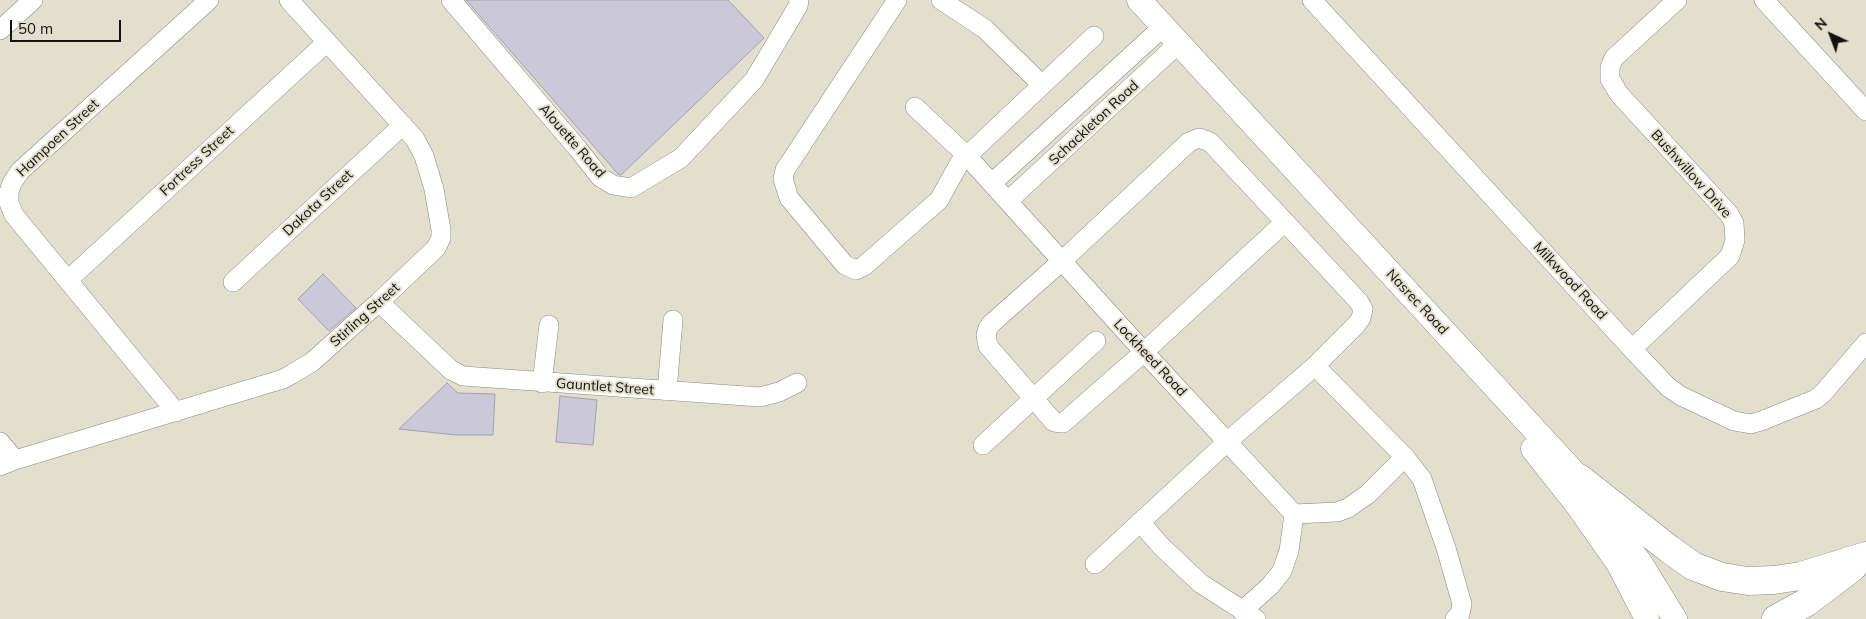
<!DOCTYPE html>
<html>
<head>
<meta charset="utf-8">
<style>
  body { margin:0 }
  #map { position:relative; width:1866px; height:619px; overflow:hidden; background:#e3dfce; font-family:Mulish,sans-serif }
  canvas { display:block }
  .north { position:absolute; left:1806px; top:10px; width:50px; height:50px; -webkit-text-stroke:4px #e3dfce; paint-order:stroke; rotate:317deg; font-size:14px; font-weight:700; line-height:20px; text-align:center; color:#13120c }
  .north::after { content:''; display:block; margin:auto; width:18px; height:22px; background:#13120c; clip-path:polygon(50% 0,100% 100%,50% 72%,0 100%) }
  .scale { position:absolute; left:10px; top:20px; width:111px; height:22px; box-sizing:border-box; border:2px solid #13120c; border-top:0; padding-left:6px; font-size:15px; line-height:18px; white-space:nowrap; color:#13120c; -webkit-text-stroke:4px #e3dfce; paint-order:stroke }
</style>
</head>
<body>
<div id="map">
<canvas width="1866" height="619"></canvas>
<div class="north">N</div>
<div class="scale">50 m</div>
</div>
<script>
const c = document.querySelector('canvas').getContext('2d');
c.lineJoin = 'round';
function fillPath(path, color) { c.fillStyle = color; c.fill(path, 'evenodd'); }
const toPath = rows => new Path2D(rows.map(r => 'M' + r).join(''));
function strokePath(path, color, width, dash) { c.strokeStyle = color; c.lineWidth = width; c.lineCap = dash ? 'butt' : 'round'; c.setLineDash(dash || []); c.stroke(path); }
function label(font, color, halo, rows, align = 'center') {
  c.font = font + ' Mulish,sans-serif'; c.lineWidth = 4; c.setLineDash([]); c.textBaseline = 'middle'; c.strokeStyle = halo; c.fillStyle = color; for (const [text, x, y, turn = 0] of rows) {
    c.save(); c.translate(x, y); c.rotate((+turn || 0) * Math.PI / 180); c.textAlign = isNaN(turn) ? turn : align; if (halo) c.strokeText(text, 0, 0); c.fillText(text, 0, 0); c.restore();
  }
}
const building = toPath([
  [466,0,728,0,764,38,621,175,618,174,466,0],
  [323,274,356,308,329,331,298,299,323,274],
  [447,383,458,393,495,394,493,435,456,435,399,429,447,383],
  [560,396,597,400,593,445,556,442,560,396]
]);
const minor = toPath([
  [451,0,578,149,600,177,613,185,631,188,681,158,754,80,798,6,799,0],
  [897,0,785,170,783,179,789,198,845,265,856,270,864,266,939,200,959,164,967,156,1094,36],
  [941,0,985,29,1042,85],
  [1312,0,1632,349,1668,387,1681,396,1734,421,1751,424,1761,421,1816,399,1824,392,1866,343],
  [1764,0,1866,111],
  [0,30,33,0],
  [915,107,967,156,1144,352,1294,514],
  [992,183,1164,26],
  [1008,201,1179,43],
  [68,280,327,42],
  [233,282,403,125],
  [379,302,451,370,463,376,760,397,779,392,797,383],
  [1632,349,1730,256,1735,240,1734,223,1729,214,1619,94,1610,79,1610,67,1614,58,1677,0],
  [1315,366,1405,457,1422,479,1446,548,1462,604,1460,614,1455,619],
  [542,383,549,325],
  [667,391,673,320],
  [176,412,14,215,9,203,9,192,12,183,20,171,209,0],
  [0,442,15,460],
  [983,445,1096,341],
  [0,466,15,460,283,379,292,374,312,362,379,302,436,248,441,238,441,230,434,189,424,156,415,139,289,0],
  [1294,514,1337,512,1348,508,1368,494,1405,457],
  [1140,522,1161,546,1200,583,1256,619],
  [1095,564,1228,441,1315,366,1356,325,1361,318,1363,309,1359,302,1285,222,1210,142,1199,138,1189,142,1062,261,992,323,988,328,986,335,988,346,1054,422,1063,423,1144,352,1285,222],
  [1242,611,1270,586,1282,571,1289,551,1294,514]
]);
const major = toPath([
  [1139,0,1579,478,1641,564,1675,619],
  [1533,449,1578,506,1618,563,1647,619]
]);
const highway = toPath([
  [1579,478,1669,549,1693,566,1722,577,1748,581,1774,580,1801,576,1866,556],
  [1776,619,1807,602,1853,567]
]);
const streetNames = [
  ["Schackleton Road",1094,123,-43],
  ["Hampoen Street",58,138,-43],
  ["Alouette Road",572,141,49],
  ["Fortress Street",197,161,-43],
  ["Bushwillow Drive",1691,174,48],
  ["Dakota Street",318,203,-43],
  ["Milkwood Road",1570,281,47],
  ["Nasrec Road",1417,302,47],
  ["Stirling Street",365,315,-42],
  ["Lockheed Road",1150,358,47],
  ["Gauntlet Street",605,387,4]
];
fillPath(building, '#cac8d9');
strokePath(building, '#a3a1b1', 1);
strokePath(minor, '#8c8879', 20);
strokePath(major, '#8c8879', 25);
strokePath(highway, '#8c8879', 29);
strokePath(minor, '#fff', 19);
strokePath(major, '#fff', 24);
strokePath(highway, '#fff', 28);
label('14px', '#13120c', '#e3dfce', streetNames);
</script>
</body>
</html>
